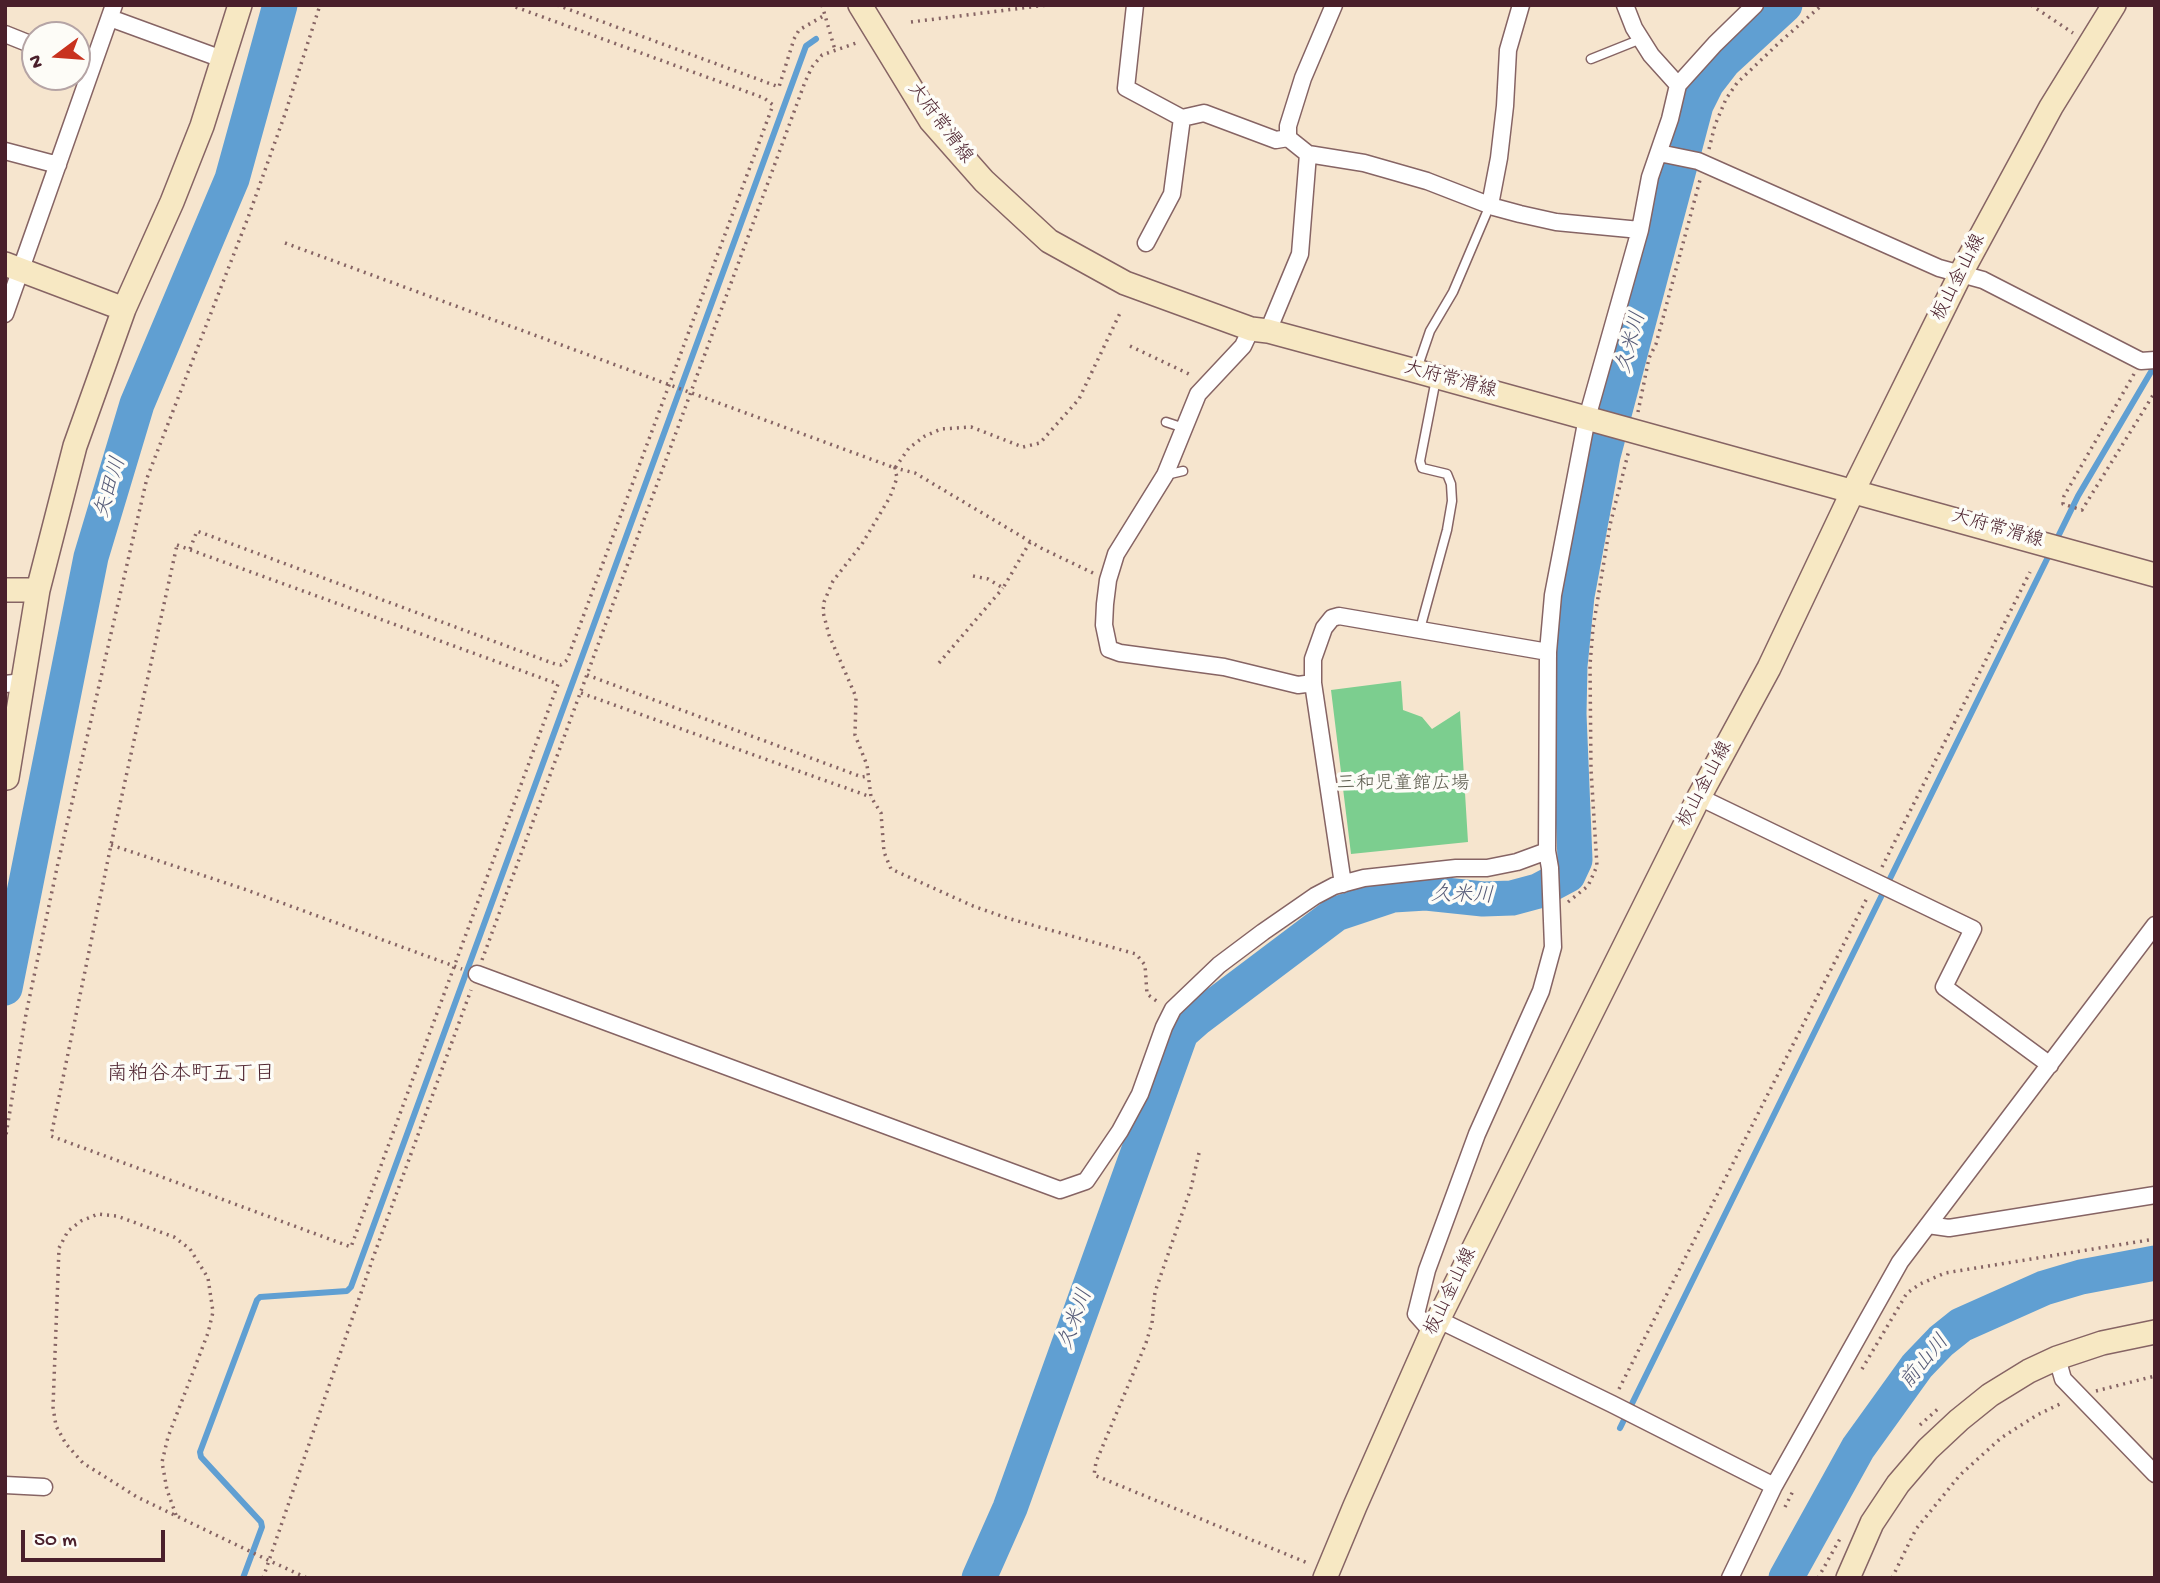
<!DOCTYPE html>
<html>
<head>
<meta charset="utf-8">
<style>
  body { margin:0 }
  #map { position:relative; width:2160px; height:1583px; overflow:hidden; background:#f6e5ce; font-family:"Gochi Hand",sans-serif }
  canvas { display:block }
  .frame { position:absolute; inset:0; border:7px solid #4a1f2b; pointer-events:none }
  .north { position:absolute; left:21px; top:21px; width:70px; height:70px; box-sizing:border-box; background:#fdfcf7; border:2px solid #b5a4a5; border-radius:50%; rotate:254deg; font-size:19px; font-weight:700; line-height:28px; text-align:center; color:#4a1f2b }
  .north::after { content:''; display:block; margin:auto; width:24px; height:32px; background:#c8321e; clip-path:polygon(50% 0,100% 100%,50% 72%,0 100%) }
  .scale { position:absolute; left:21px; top:1530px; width:144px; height:32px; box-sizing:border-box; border:4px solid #4a1f2b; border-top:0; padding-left:9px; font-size:21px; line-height:24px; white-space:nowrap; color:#4a1f2b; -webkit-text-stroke:5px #fdfcf7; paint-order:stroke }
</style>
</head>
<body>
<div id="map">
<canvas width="2160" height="1583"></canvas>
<div class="frame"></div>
<div class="north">N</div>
<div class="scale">50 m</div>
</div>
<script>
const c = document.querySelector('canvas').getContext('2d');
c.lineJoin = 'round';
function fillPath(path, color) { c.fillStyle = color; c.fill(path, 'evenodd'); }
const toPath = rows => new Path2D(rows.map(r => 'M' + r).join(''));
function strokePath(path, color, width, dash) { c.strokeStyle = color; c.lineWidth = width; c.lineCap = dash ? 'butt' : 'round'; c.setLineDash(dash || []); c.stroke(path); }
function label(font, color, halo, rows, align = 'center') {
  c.font = font + ' "Gochi Hand","Klee One",sans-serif'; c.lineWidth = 7; c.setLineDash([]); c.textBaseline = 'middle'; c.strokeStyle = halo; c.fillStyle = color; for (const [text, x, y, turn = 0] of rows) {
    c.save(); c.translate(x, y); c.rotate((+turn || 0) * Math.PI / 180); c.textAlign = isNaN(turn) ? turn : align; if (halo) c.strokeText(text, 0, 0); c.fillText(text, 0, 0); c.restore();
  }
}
const green = toPath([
  [1401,681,1403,710,1422,717,1432,729,1460,711,1468,842,1351,854,1331,690]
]);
const stream = toPath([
  [1620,1428,2078,496,2155,365],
  [243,1578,262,1527,261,1522,201,1457,200,1452,257,1300,260,1297,347,1291,351,1287,806,46,816,39]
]);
const river = toPath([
  [5,988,91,557,137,404,232,179,280,5],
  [979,1578,1010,1508,1181,1033,1198,1018,1336,914,1393,895,1426,893,1483,899,1512,898,1538,891,1568,875,1575,860,1569,714,1570,666,1577,596,1603,456,1696,105,1707,83,1724,61,1785,5],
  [1786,1578,1858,1448,1917,1366,1941,1341,1961,1325,2044,1288,2081,1277,2155,1263]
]);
const path = toPath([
  [557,5,779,87,794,39,799,30,825,15],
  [822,5,835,50],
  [2031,5,2073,33],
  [911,22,1047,5],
  [1709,149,1715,125,1726,99,1737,83,1781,41,1822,5],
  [285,243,895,468,909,448,925,436,941,429,971,427,1023,447,1040,443,1079,399,1121,311],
  [1130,346,1191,375],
  [2134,374,2064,496,2063,504,2082,510,2155,392],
  [1638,412,1649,358,1656,344,1700,180],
  [177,545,558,684,351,1247,51,1136,111,845,177,545],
  [190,549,197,531,555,664,561,665,567,660,773,105,764,98,510,5],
  [1093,573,1041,548,915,473,895,468,897,478,890,497,862,544,833,581,824,602,823,612,829,635,856,697,855,735,867,765,871,797,881,813,884,852,891,869,973,906,1007,918,1136,954,1145,965,1147,994,1158,1002],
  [973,576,988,579,1003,588,1030,542],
  [939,663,1003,588],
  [587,675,862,777,868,776],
  [581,693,871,797],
  [111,845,244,889,462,969],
  [1882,867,2030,572],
  [1568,902,1588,886,1597,866,1591,770,1590,665,1593,628,1610,525,1629,450],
  [482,960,805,82,812,67,822,55,859,42],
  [5,1141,26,1014,58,863,147,478,249,215,285,114,320,5],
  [1199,1153,1191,1188,1155,1292,1152,1323,1146,1343,1096,1462,1094,1475,1310,1564],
  [1862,1369,1907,1293,1920,1284,1945,1273,2155,1239],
  [1619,1389,1868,896],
  [2096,1391,2155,1376],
  [1920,1425,1940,1407],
  [1785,1507,1794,1489],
  [176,1515,167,1490,162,1462,168,1437,208,1333,213,1312,208,1278,190,1249,174,1237,117,1216,98,1214,81,1221,68,1231,59,1248,53,1407,56,1426,66,1444,83,1463,137,1497,270,1561,307,1578],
  [263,1578,374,1255,471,990],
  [1818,1578,1841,1537],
  [1892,1578,1916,1529,1960,1475,2001,1438,2037,1415,2062,1403]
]);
const lane = toPath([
  [1591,59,1641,39],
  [1417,369,1430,331,1453,292,1490,205],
  [1166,422,1184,428],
  [1166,475,1183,471],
  [1420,629,1447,530,1452,501,1451,484,1447,474,1422,468,1420,461,1436,379]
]);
const street = toPath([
  [1135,5,1126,88,1182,118,1172,194,1146,243],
  [1334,5,1303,78,1288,126,1288,138,1308,154,1364,163,1427,181,1494,207,1520,214,1556,222,1640,230],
  [1625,5,1634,28,1651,55,1678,85],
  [110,18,222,59],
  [5,34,35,46],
  [1182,118,1204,113,1276,140,1288,138],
  [5,151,58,165],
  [1659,153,1698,161,1939,268,1983,280,2141,361,2155,360],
  [1490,205,1499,158,1505,106,1508,50,1521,5],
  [5,314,114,5],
  [1251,329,1243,346,1198,394,1165,475,1116,554,1108,580,1105,604,1104,625,1109,649,1120,653,1224,667,1298,685,1313,683,1313,659,1324,628,1332,618,1339,616,1548,652],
  [1268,331,1300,254,1308,154],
  [1313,683,1343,884],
  [5,684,23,682],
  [1699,797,1973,929,1944,987,2050,1065],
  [477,974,1060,1190,1086,1181,1120,1131,1140,1094,1164,1027,1173,1009,1219,965,1263,932,1315,896,1334,886,1364,878,1456,868,1487,868,1517,862,1547,851],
  [1928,1225,1949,1228,2155,1195],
  [1439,1320,1612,1404,1774,1486],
  [1432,1332,1416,1314,1427,1270,1477,1134,1541,991,1553,947,1550,868,1547,851,1548,652,1553,595,1587,418,1640,230,1650,177,1670,119,1678,85,1715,44,1755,5],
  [2057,1358,2063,1379,2155,1474],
  [5,1485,44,1487],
  [1730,1578,1774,1486,1900,1262,2155,925]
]);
const secondary = toPath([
  [860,5,931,121,984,181,1049,241,1125,283,1251,329,1268,331,1416,371,2155,575],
  [5,264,124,309],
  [5,590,38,590],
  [7,778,38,590,75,446,124,309,172,202,202,126,240,5],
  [1325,1578,1355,1506,1432,1332,1699,797,1769,668,1853,491,1961,273,2051,107,2114,5],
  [1848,1578,1872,1523,1898,1484,1928,1449,1959,1420,1990,1395,2029,1371,2057,1358,2102,1343,2155,1332]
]);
const streetNames = [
  ["大府常滑線",939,124,53],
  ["板山金山線",1960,278,-63],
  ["大府常滑線",1450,381,15],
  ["大府常滑線",1997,530,16],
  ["板山金山線",1706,785,-62],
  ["板山金山線",1452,1292,-64]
];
const parkNames = [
  ["三和児童館広場",1403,785]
];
const waterNames = [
  ["久米川",1633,343,-75],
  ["矢田川",112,488,-73],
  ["久米川",1462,897,2],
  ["久米川",1077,1320,-70],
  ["前山川",1926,1363,-50]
];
const neighbourhoodNames = [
  ["南粕谷本町五丁目",191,1076]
];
fillPath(green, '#7cce8f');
strokePath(stream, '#609fd2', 6);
strokePath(river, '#609fd2', 35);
strokePath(lane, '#866464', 11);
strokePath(street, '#866464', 19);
strokePath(secondary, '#866464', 26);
strokePath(path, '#866464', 3.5, [2, 5]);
strokePath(lane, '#fff', 8);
strokePath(street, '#fff', 16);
strokePath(secondary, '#f7e8c3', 23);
label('19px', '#4a1f2b', '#fdfcf7', streetNames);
label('19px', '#5c5c4e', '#fdfcf7', parkNames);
label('italic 21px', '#545976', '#fdfcf7', waterNames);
label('21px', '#4a1f2b', '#fdfcf7', neighbourhoodNames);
</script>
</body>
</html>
